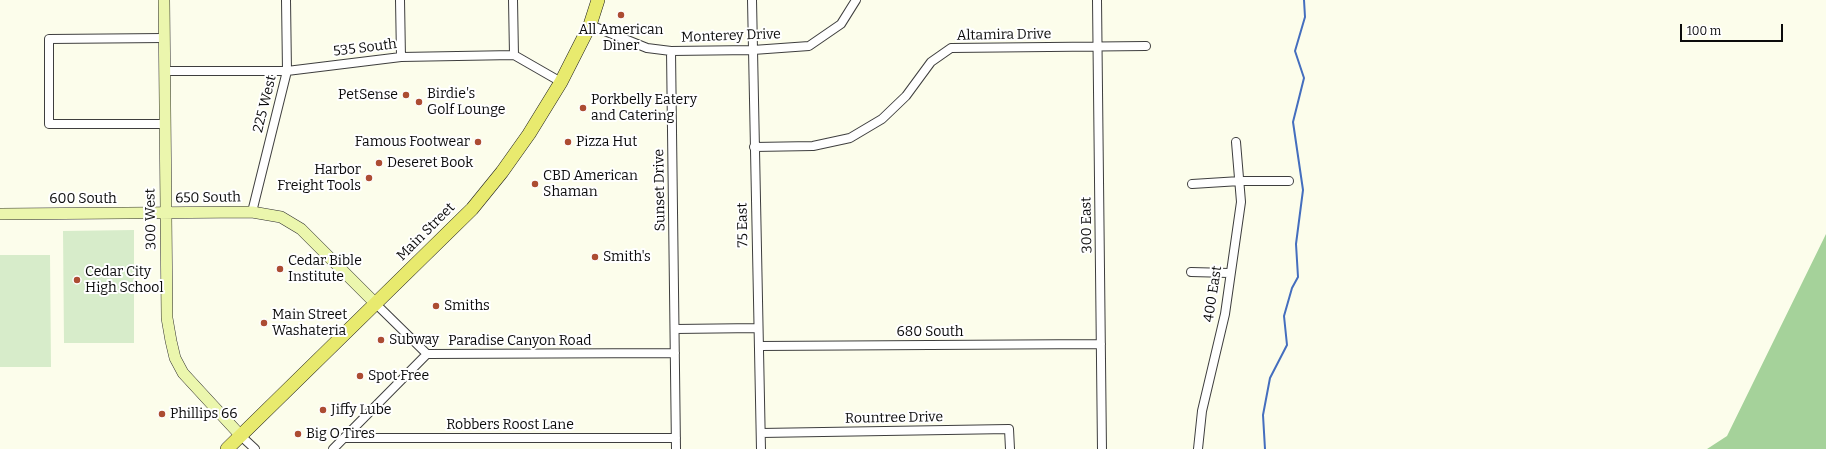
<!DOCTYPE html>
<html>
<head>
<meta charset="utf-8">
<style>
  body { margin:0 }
  #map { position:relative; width:1826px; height:449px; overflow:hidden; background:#fcfdeb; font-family:Bitter,serif }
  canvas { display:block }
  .scale { position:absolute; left:1680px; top:24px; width:103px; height:18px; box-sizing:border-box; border:2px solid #0b0b0b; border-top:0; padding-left:5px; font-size:12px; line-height:14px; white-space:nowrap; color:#0b0b0b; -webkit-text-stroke:3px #fff; paint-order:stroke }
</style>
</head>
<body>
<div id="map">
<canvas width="1826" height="449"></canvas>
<div class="scale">100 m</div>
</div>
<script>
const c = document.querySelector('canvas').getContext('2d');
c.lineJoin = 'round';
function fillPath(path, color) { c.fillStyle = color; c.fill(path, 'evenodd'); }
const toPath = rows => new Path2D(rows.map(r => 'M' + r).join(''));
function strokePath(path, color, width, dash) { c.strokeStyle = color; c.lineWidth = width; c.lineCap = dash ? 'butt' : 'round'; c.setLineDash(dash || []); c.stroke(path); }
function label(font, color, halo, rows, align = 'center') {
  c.font = font + ' Bitter,serif'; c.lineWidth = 4; c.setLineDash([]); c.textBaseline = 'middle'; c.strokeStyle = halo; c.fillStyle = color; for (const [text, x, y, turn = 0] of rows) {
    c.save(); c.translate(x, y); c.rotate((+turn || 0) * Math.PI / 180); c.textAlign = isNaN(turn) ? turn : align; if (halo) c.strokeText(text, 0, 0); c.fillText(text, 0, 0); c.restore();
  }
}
const forest = toPath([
  [1826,234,1826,449,1707,449,1727,436]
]);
const pitch = toPath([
  [134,230,134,343,64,343,63,231],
  [0,255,50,255,51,367,0,367]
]);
const stream = toPath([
  [1265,449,1263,415,1270,378,1287,345,1284,316,1292,288,1298,277,1296,244,1303,190,1293,122,1304,78,1295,51,1305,17,1304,0]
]);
const street = toPath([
  [400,0,401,57],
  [513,0,514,55],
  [752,0,761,449],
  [1097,0,1102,449],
  [590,25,647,48,671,51,753,50,809,46,841,24,856,0],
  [164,38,49,39,49,124,165,124],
  [671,51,676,449],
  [164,71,287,71,401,57,514,55,561,82],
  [754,147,813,146,850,138,882,119,906,96,931,62,951,48,1146,46],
  [1192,184,1240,181,1289,181],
  [252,212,287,71,286,0],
  [1191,272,1229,273],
  [376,304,427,354],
  [675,329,758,328],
  [759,346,1101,344],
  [761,433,1009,429,1010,449],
  [241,436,255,449],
  [344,438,676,438],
  [333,449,427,354,675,353],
  [1198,449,1202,411,1225,314,1241,202,1236,142]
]);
const secondary = toPath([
  [164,0,167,318,171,341,175,358,183,373,241,436],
  [0,214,252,212,281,217,301,229,376,304]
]);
const primary = toPath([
  [227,449,472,209,502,172,529,134,561,82,590,25,598,0]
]);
const markers = [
  [621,15,4,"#ac4c32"],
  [406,95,4,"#ac4c32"],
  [419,102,4,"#ac4c32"],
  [583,108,4,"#ac4c32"],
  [478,142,4,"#ac4c32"],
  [568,142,4,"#ac4c32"],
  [379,163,4,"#ac4c32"],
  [369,178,4,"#ac4c32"],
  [535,184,4,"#ac4c32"],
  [595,257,4,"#ac4c32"],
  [280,269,4,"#ac4c32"],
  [77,280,4,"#ac4c32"],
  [436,306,4,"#ac4c32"],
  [264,323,4,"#ac4c32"],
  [381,340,4,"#ac4c32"],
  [360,376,4,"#ac4c32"],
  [323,410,4,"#ac4c32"],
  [162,414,4,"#ac4c32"],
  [298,434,4,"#ac4c32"]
];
const poiNames = [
  ["All American",621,30,"center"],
  ["Diner",621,46,"center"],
  ["Birdie's",427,94],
  ["Golf Lounge",427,110],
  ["PetSense",398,95,"right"],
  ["Porkbelly Eatery",591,100],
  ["and Catering",591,116],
  ["Famous Footwear",470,142,"right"],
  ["Pizza Hut",576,142],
  ["Deseret Book",387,163],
  ["Harbor",361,170,"right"],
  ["Freight Tools",361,186,"right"],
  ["CBD American",543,176],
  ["Shaman",543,192],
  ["Smith's",603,257],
  ["Cedar Bible",288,261],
  ["Institute",288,277],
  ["Cedar City",85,272],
  ["High School",85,288],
  ["Smiths",444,306],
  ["Main Street",272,315],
  ["Washateria",272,331],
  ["Subway",389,340],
  ["Spot Free",368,376],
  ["Jiffy Lube",331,410],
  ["Phillips 66",170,414],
  ["Big O Tires",306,434]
];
const streetNames = [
  ["Altamira Drive",1004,35,-1],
  ["Monterey Drive",731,36,-2],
  ["535 South",365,48,-7],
  ["225 West",265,104,-76],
  ["Sunset Drive",660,190,-91],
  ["650 South",208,198,-1],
  ["600 South",83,199],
  ["300 West",151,219,-91],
  ["75 East",743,225,-91],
  ["300 East",1087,225,-91],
  ["Main Street",426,232,-45],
  ["400 East",1213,294,-81],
  ["680 South",930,332],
  ["Paradise Canyon Road",520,341],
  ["Rountree Drive",894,418,-1],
  ["Robbers Roost Lane",510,425]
];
fillPath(forest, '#a5d29a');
fillPath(pitch, '#d7ecca');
strokePath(stream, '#446ebe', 2);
strokePath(street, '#3e3e3e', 10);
strokePath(secondary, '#2d2d2d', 12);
strokePath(primary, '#1c1c1c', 14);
strokePath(street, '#fff', 8);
strokePath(secondary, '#ebf6ad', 11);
strokePath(primary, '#e8ea6e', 13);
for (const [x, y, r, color] of markers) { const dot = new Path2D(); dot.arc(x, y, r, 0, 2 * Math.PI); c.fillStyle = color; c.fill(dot); strokePath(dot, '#fff', 1.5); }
label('14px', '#0b0b0b', '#fff', poiNames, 'left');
label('14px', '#0b0b0b', '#fff', streetNames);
</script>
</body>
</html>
